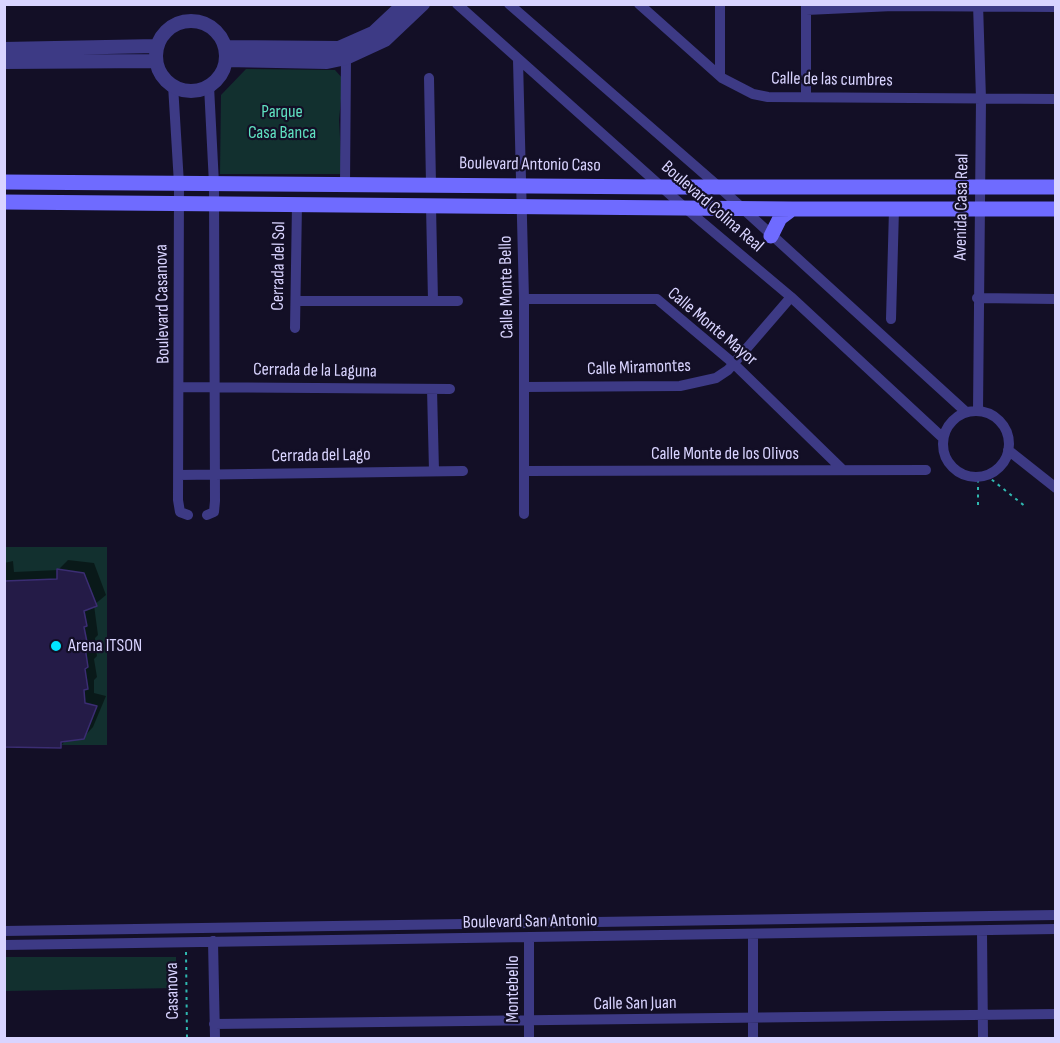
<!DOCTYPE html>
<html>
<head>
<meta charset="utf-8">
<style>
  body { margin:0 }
  #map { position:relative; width:1060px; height:1043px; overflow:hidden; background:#130f26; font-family:"Sofia Sans Condensed",sans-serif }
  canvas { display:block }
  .frame { position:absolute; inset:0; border:6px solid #d9d4ff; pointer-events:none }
</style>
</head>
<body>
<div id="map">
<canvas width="1060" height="1043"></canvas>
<div class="frame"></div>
</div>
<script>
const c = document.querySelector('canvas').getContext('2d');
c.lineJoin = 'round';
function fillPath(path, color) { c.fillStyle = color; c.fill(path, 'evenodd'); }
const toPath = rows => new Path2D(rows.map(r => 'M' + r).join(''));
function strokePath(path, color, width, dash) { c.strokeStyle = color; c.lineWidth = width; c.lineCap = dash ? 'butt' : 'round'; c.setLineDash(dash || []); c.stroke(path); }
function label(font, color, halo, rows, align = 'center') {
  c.font = font + ' "Sofia Sans Condensed",sans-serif'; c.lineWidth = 4.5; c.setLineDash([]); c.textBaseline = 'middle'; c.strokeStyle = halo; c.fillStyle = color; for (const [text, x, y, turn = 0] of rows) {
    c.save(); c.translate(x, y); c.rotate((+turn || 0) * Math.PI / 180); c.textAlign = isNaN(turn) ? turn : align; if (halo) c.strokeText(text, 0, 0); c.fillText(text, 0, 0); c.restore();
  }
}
const green = toPath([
  [246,69,335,70,343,79,339,120,342,174,220,174,221,95],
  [4,547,107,547,107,745,5,745],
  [5,957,176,957,176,988,5,991]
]);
const shadow = toPath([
  [68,560,94,563,106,595,94,605,98,635,95,638,97,656,94,659,97,677,94,680,94,693,106,696,93,727,83,738,67,740,60,746,4,745,4,563,13,561,14,572,58,570]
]);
const building = toPath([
  [57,569,84,573,97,606,84,611,87,626,84,627,88,647,85,647,88,667,85,669,88,689,84,690,85,703,97,706,84,739,61,742,61,748,4,747,4,581,57,579,57,569]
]);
const path = toPath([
  [986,475,1026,507],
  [978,505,978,476],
  [186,952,187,1038]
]);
const minor = toPath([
  [457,4,684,207,791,297,943,438],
  [509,4,718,186,966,412],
  [639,4,722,78,753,94,768,97,1056,99],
  [978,4,981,99,978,411],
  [806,5,806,97],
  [806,10,893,6,1056,7],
  [518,60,524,299,524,514],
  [720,76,720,4],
  [429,78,431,184],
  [173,85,179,184,178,500,180,512,188,515],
  [345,185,346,58],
  [431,206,433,301],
  [977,298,1056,299],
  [524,299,657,299,733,363,843,470],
  [296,301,458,301],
  [891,319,894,209],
  [295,328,297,204],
  [180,387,450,389],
  [524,387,680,386,716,378,728,370,791,297],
  [432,389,434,471],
  '943 444a33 33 0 1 1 66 0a33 33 0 1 1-66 0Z',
  [1008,450,1056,488],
  [524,471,926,470],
  [179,475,463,471],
  [207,515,214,512,215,501,214,184,209,86],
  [4,931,1056,915],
  [982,932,983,1038],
  [753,935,753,1038],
  [529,938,529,1038],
  [213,941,215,1038],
  [4,945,1056,929],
  [214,1024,1056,1014]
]);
const tertiary = toPath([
  '156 56a35 35 0 1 1 70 0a35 35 0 1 1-70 0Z',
  [226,47,339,48,373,33,404,4],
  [4,49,157,46],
  [226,60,327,62,346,58,385,40,423,4],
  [4,62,156,61]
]);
const secondary = toPath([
  [4,182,665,187,1056,187],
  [4,202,792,209,1056,209],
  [771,236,780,218,792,209]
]);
const markers = [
  [56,646,6,"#00e5ff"]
];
const streetNames = [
  ["Calle de las cumbres",832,80,1],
  ["Boulevard Antonio Caso",530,165,1],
  ["Boulevard Colina Real",712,207,41],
  ["Avenida Casa Real",962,207,-89],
  ["Cerrada del Sol",279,266,-89],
  ["Calle Monte Bello",507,287,-91],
  ["Boulevard Casanova",163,304,-91],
  ["Calle Monte Mayor",712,327,40],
  ["Calle Miramontes",639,368,-2],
  ["Cerrada de la Laguna",315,371,1],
  ["Calle Monte de los Olivos",725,454],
  ["Cerrada del Lago",321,456,-1],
  ["Boulevard San Antonio",530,922,-1],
  ["Montebello",513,989,-90],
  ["Casanova",173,991,-91],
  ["Calle San Juan",635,1004,-1]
];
const parkNames = [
  ["Parque",282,112],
  ["Casa Banca",282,133]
];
const poiNames = [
  ["Arena ITSON",68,646]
];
fillPath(green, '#12302f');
fillPath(shadow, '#0007');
fillPath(building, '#241b47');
strokePath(building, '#3b2d73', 1.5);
strokePath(path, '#2fb8b0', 2, [3, 4.5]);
strokePath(minor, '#3d3a85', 10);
strokePath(tertiary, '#3d3a85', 14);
strokePath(secondary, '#6f6bff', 15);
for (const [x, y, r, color] of markers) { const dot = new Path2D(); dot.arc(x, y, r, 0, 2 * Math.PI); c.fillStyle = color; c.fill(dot); strokePath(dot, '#130f26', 2); }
label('18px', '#d9d4ff', '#130f26', streetNames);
label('18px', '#5fe0c0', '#130f26', parkNames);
label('18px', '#d9d4ff', '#130f26', poiNames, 'left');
</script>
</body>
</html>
